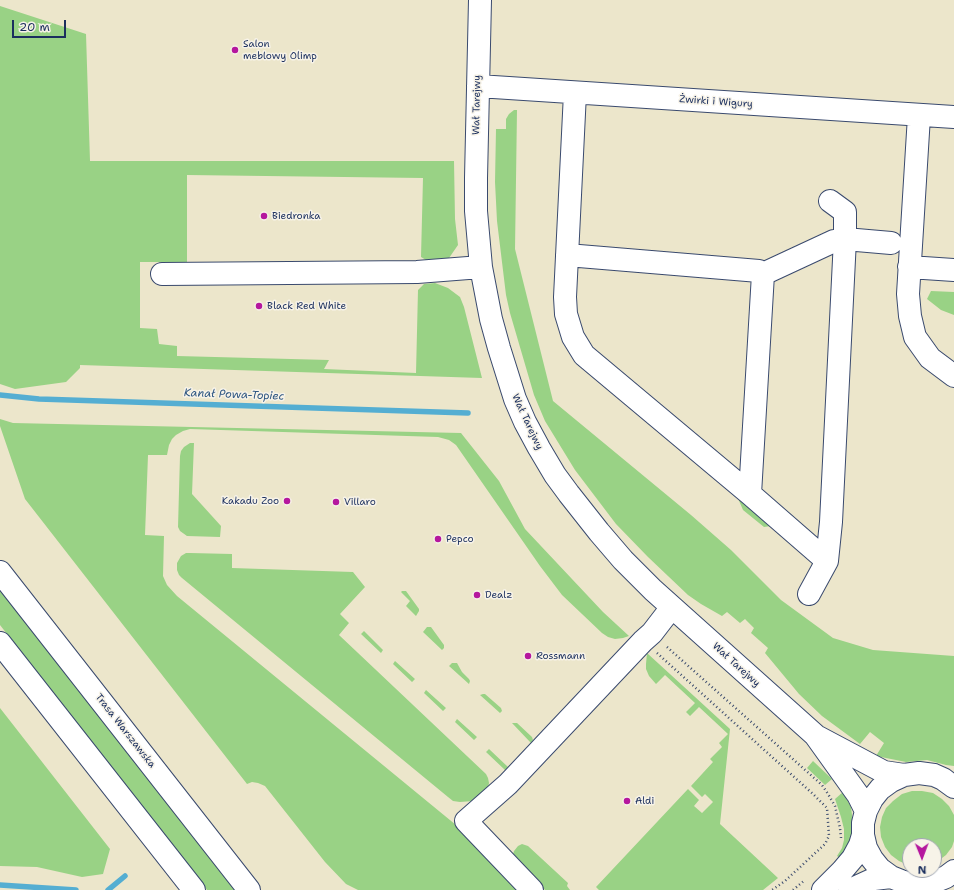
<!DOCTYPE html>
<html>
<head>
<meta charset="utf-8">
<style>
  body { margin:0 }
  #map { position:relative; width:954px; height:890px; overflow:hidden; background:#ece6cb; font-family:"Shantell Sans",sans-serif }
  canvas { display:block }
  .north { position:absolute; left:902px; top:838px; width:40px; height:40px; box-sizing:border-box; background:#f7f3e8; border:1px solid #9fa5b1; border-radius:50%; rotate:179deg; font-size:11px; font-weight:700; line-height:16px; text-align:center; color:#1b2f5e }
  .north::after { content:''; display:block; margin:auto; width:14px; height:18px; background:#b5179e; clip-path:polygon(50% 0,100% 100%,50% 72%,0 100%) }
  .scale { position:absolute; left:12px; top:20px; width:54px; height:18px; box-sizing:border-box; border:2px solid #1b2f5e; border-top:0; padding-left:5px; font-size:12px; line-height:14px; white-space:nowrap; color:#1b2f5e; -webkit-text-stroke:3px #f7f3e8; paint-order:stroke }
</style>
</head>
<body>
<div id="map">
<canvas width="954" height="890"></canvas>
<div class="north">N</div>
<div class="scale">20 m</div>
</div>
<script>
const c = document.querySelector('canvas').getContext('2d');
c.lineJoin = 'round';
function fillPath(path, color) { c.fillStyle = color; c.fill(path, 'evenodd'); }
const toPath = rows => new Path2D(rows.map(r => 'M' + r).join(''));
function strokePath(path, color, width, dash) { c.strokeStyle = color; c.lineWidth = width; c.lineCap = dash ? 'butt' : 'round'; c.setLineDash(dash || []); c.stroke(path); }
function label(font, color, halo, rows, align = 'center') {
  c.font = font + ' "Shantell Sans",sans-serif'; c.lineWidth = 3; c.setLineDash([]); c.textBaseline = 'middle'; c.strokeStyle = halo; c.fillStyle = color; for (const [text, x, y, turn = 0] of rows) {
    c.save(); c.translate(x, y); c.rotate((+turn || 0) * Math.PI / 180); c.textAlign = isNaN(turn) ? turn : align; if (halo) c.strokeText(text, 0, 0); c.fillText(text, 0, 0); c.restore();
  }
}
const green = toPath([
  [0,6,86,34,90,161,454,161,455,219,458,245,449,258,426,260,421,257,423,178,187,175,187,262,140,262,140,328,157,329,159,344,177,346,177,356,329,360,324,369,416,373,418,290,424,284,435,283,448,288,460,297,464,307,482,378,80,365,80,368,66,382,15,389,0,384],
  [514,110,517,110,515,249,553,401,691,515,731,550,781,600,833,638,873,650,954,656,954,766,946,765,927,760,906,762,876,756,884,743,870,732,860,744,822,716,799,694,765,653,768,648,751,633,754,628,745,619,740,623,727,612,722,616,701,604,688,595,648,557,616,524,575,470,545,421,534,395,510,313,506,295,497,221,495,182,496,129,506,129,506,119,509,114],
  [931,291,954,292,954,315,941,310,927,299],
  [0,419,13,423,461,433,499,481,525,529,603,612,629,636,623,638,615,639,608,637,602,633,562,595,540,566,456,445,449,440,438,437,190,429,183,431,176,435,172,439,169,445,167,455,148,455,145,535,164,536,163,576,167,585,177,596,484,848,523,890,358,890,346,884,325,862,265,786,258,783,252,782,247,784,25,499,0,426],
  [190,443,194,443,192,494,221,526,220,537,187,536,180,531,178,527,180,456,181,451,184,447],
  [734,489,771,526,764,527,743,510],
  [186,553,190,553,232,554,232,568,353,572,365,587,340,614,349,623,339,635,486,774,488,778,489,783,488,788,473,801,460,802,453,801,448,797,182,578,179,575,177,570,177,563,181,556],
  [0,590,235,890,207,890,0,625],
  [402,591,406,591,419,609,419,611,416,616,406,606,410,601,401,592],
  [427,627,431,627,444,645,444,648,442,650,423,632],
  [364,631,383,650,381,653,361,634],
  [647,653,730,729,720,824,778,878,763,890,599,890,596,887,688,789,699,800,694,806,702,813,713,802,705,794,702,797,691,786,713,762,710,759,722,747,719,743,728,734,699,707,690,716,686,712,695,703,665,675,656,684,649,676,646,669,646,664],
  [395,661,415,679,412,682,393,664],
  [452,663,457,663,462,672,469,679,470,681,469,684,449,666],
  [426,690,446,708,443,711,424,693],
  [483,694,485,694,501,708,502,711,500,713,480,695],
  [0,708,110,849,103,874,82,877,37,867,0,866],
  [457,719,477,737,474,740,455,722],
  [512,723,517,723,532,737,533,740,531,743],
  [489,749,508,767,505,770,486,752],
  [813,761,832,779,825,785,807,768],
  [912,791,922,791,933,793,942,799,949,806,954,815,954,841,952,847,946,855,938,861,934,863,934,846,910,846,910,865,908,865,899,861,891,855,885,847,881,837,880,827,882,817,886,808,893,801,902,794],
  [843,792,851,807,852,815,852,836,843,860,837,856,842,848,844,840,844,829,841,817,835,799],
  [522,844,528,846,568,883,567,886,570,890,545,890,514,856,513,854,514,851,518,846]
]);
const stream = toPath([
  [0,395,39,399,468,413],
  [0,885,76,890],
  [108,890,125,876]
]);
const path = toPath([
  [667,647,822,785,828,794,835,806,840,828,841,838],
  [657,653,813,794,827,808,829,836,825,844,785,881,772,890],
  [793,890,805,880]
]);
const minor = toPath([
  [480,0,476,178,476,211,481,267,491,319,499,348,515,399,525,422,539,448,555,475,569,494,599,532,623,560,653,590,815,735,858,795,866,811],
  [478,86,954,117],
  [575,93,565,297,566,314,573,337,584,355,750,494,827,561],
  [919,116,908,294,910,316,915,337,930,358,954,376],
  [567,255,759,271,763,274,750,494],
  [909,267,954,270],
  [162,274,417,272,481,267],
  [763,274,834,241,845,239,845,212,830,201],
  [809,594,827,561,831,522,845,239,891,243],
  [818,737,884,772,904,775],
  [954,787,943,779,934,775,919,773,904,775,891,781,880,789,872,799,866,811,863,823,863,835,866,848,872,859,880,869,891,877,901,881,912,884,923,884,934,882,946,877,954,871],
  [532,890,466,821,508,784,643,641,652,633,672,607],
  [823,890,842,871,853,858,860,845,863,835],
  [850,890,874,879,891,877]
]);
const major = toPath([
  [0,572,249,890],
  [0,643,194,890]
]);
const markers = [
  [235,50,4,"#b5179e"],
  [264,216,4,"#b5179e"],
  [259,306,4,"#b5179e"],
  [287,501,4,"#b5179e"],
  [336,502,4,"#b5179e"],
  [438,539,4,"#b5179e"],
  [477,595,4,"#b5179e"],
  [528,656,4,"#b5179e"],
  [627,801,4,"#b5179e"]
];
const poiNames = [
  ["Salon",243,44],
  ["meblowy Olimp",243,56],
  ["Biedronka",272,216],
  ["Black Red White",267,306],
  ["Kakadu Zoo",279,501,"right"],
  ["Villaro",344,502],
  ["Pepco",446,539],
  ["Dealz",485,595],
  ["Rossmann",536,656],
  ["Aldi",635,801]
];
const streetNames = [
  ["Żwirki i Wigury",716,102,4],
  ["Wał Tarejwy",477,105,-89],
  ["Wał Tarejwy",527,422,65],
  ["Wał Tarejwy",736,665,42],
  ["Trasa Warszawska",125,731,52]
];
const waterNames = [
  ["Kanał Powa-Topiec",234,395,2]
];
fillPath(green, '#99d285');
strokePath(stream, '#54aed2', 5.5);
strokePath(minor, '#3a4a6e', 24);
strokePath(major, '#3a4a6e', 24);
strokePath(path, '#3a4a6e', 2.5, [1, 3]);
strokePath(minor, '#fff', 22);
strokePath(major, '#fff', 22);
for (const [x, y, r, color] of markers) { const dot = new Path2D(); dot.arc(x, y, r, 0, 2 * Math.PI); c.fillStyle = color; c.fill(dot); strokePath(dot, '#f7f3e8', 1.5); }
label('10px', '#1b2f5e', '#f7f3e8', poiNames, 'left');
label('10px', '#1b2f5e', '#f7f3e8', streetNames);
label('italic 11px', '#2c5581', '#f7f3e8', waterNames);
</script>
</body>
</html>
